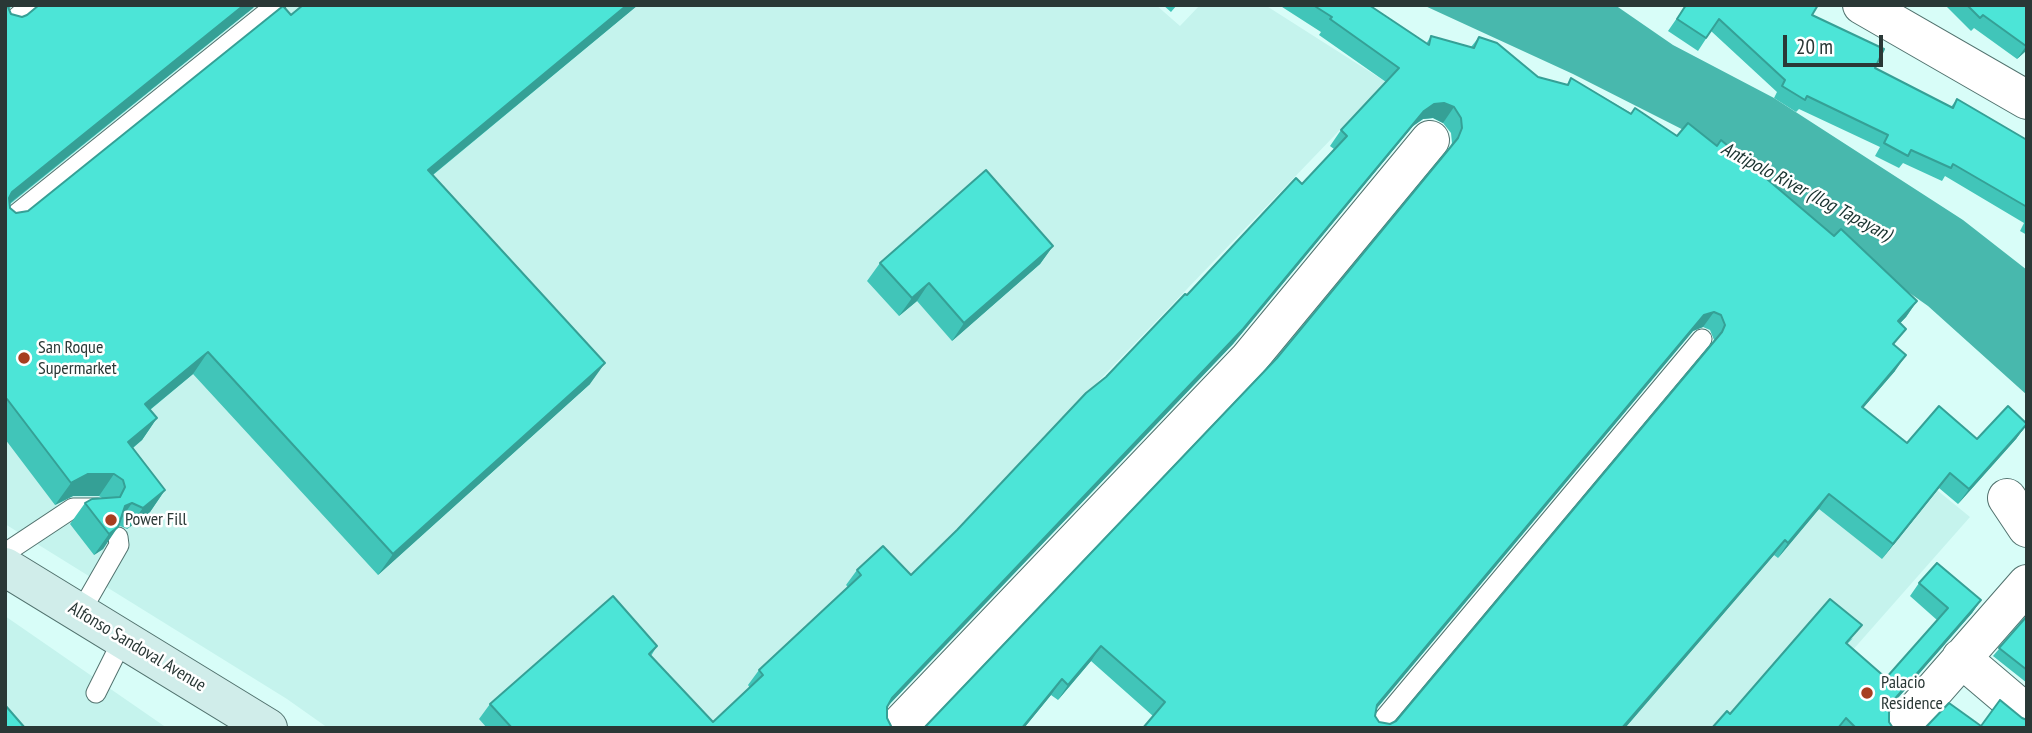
<!DOCTYPE html>
<html>
<head>
<meta charset="utf-8">
<style>
  body { margin:0 }
  #map { position:relative; width:2032px; height:733px; overflow:hidden; background:#d8fdf8; font-family:"PT Sans Narrow",sans-serif }
  canvas { display:block }
  .frame { position:absolute; inset:0; border:7px solid #2a3836; pointer-events:none }
  .scale { position:absolute; left:1783px; top:35px; width:100px; height:32px; box-sizing:border-box; border:4px solid #2a3836; border-top:0; padding-left:9px; font-size:21px; line-height:24px; white-space:nowrap; color:#2a3836; -webkit-text-stroke:5px #fff; paint-order:stroke }
</style>
</head>
<body>
<div id="map">
<canvas width="2032" height="733"></canvas>
<div class="frame"></div>
<div class="scale">20 m</div>
</div>
<script>
const c = document.querySelector('canvas').getContext('2d');
c.lineJoin = 'round';
function fillPath(path, color) { c.fillStyle = color; c.fill(path, 'evenodd'); }
const toPath = rows => new Path2D(rows.map(r => 'M' + r).join(''));
function strokePath(path, color, width, dash) { c.strokeStyle = color; c.lineWidth = width; c.lineCap = dash ? 'butt' : 'round'; c.setLineDash(dash || []); c.stroke(path); }
function label(font, color, halo, rows, align = 'center') {
  c.font = font + ' "PT Sans Narrow",sans-serif'; c.lineWidth = 5; c.setLineDash([]); c.textBaseline = 'middle'; c.strokeStyle = halo; c.fillStyle = color; for (const [text, x, y, turn = 0] of rows) {
    c.save(); c.translate(x, y); c.rotate((+turn || 0) * Math.PI / 180); c.textAlign = isNaN(turn) ? turn : align; if (halo) c.strokeText(text, 0, 0); c.fillText(text, 0, 0); c.restore();
  }
}
const built = toPath([
  [35,5,1156,5,1180,26,1200,5,1265,5,1386,82,765,728,328,728,287,699,5,524,5,31],
  [1823,397,1970,517,1784,728,1429,728],
  [5,616,167,728,5,728]
]);
const water = toPath([
  [1423,5,1615,5,1673,45,1774,98,1963,220,2027,270,2027,395,1928,306,1870,265,1727,152,1573,74]
]);
const service = toPath([
  [5,27,31,5],
  [5,223,276,5],
  [5,553,73,508,98,508],
  [80,613,119,545,118,537],
  [96,693,123,639],
  [1376,728,1702,339]
]);
const minor = toPath([
  [1862,5,2027,100],
  [2007,498,2027,528],
  [1961,658,2027,714],
  [897,728,1249,359,1430,140],
  [1901,728,2027,584]
]);
const secondary = toPath([
  [5,567,268,728]
]);
const wall = toPath([
  [5,5,13,5,9,9,11,14,22,17,27,15,39,5,255,5,253,8,10,204,10,208,16,213,28,211,303,5,638,5,433,175,590,384,378,575,193,374,150,410,157,418,142,440,133,448,165,490,150,512,127,529,118,525,103,549,94,555,70,524,85,503,102,498,99,496,73,496,55,505,5,439],
  [1163,5,1177,5,1171,12],
  [1279,5,1369,5,1426,44,1431,36,1471,47,1479,37,1538,77,1567,85,1571,78,1631,113,1677,136,1834,236,1917,301,1906,317,1900,323,1894,345,1895,371,1863,408,1907,443,1977,439,2027,424,2016,439,1958,504,1939,488,1882,559,1819,509,1778,558,1774,555,1625,728,1143,728,1153,716,1091,661,1058,700,1051,695,1024,728,924,728,1277,358,1449,149,1452,143,1451,133,1443,123,1433,118,1423,119,1413,126,1233,344,887,707,887,718,892,728,487,728,479,719,490,704,657,646,651,656,713,722,750,688,748,685,759,670,848,587,846,585,857,570,911,575,957,530,1187,295,1302,184,1334,149,1330,146,1341,130,1386,82,1319,35,1321,32],
  [1703,327,1710,330,1714,340,1396,721,1390,724,1379,722,1375,716,1377,708,1693,331],
  [1686,5,1812,15,1875,68,1951,107,1957,99,2027,140,2027,235,2020,231,2024,223,1945,176,1942,181,1903,163,1899,168,1875,156,1880,147,1799,109,1796,112,1774,98,1777,92,1711,31,1698,51,1668,31],
  [1945,5,2027,5,2027,50,2017,59,1974,28,1971,31],
  [1053,246,1040,264,952,341,917,301,899,316,867,281,880,263],
  [1919,583,1981,600,1972,613,1890,707,1889,710,1889,722,1893,728,1712,728,1730,714,1853,638,1847,644,1886,678,1937,620,1910,596],
  [2027,616,2027,683,1993,656]
]);
const shadedWall = toPath([
  [244,5,255,5,253,8,5,207,5,202,12,192],
  [627,5,638,5,413,191,428,170],
  [2027,45,2027,50,2017,59],
  [1444,103,1454,107,1443,123,1433,118,1423,119,1413,126,1233,344,881,713,892,698,1424,111,1434,104],
  [1053,246,1040,264,952,341,964,323],
  [929,283,917,301,899,316,912,298],
  [1917,301,1906,317,1887,337,1898,321],
  [1714,312,1703,327,1693,331,1367,720,1377,705,1704,315],
  [208,352,193,374,130,426,145,404],
  [1906,355,1895,371,1851,422,1862,407],
  [605,363,590,384,378,575,393,554],
  [157,418,142,440,113,464,128,442],
  [2027,424,2016,439,1958,504,1969,489],
  [1950,473,1939,488,1882,559,1893,544],
  [88,474,114,474,99,496,73,496,55,505,71,483],
  [165,490,150,512,127,529,143,508],
  [1829,494,1819,509,1778,558,1788,543],
  [132,503,117,525,125,506],
  [118,527,103,549,94,555,109,534],
  [1785,540,1774,555,1625,728,1622,728],
  [1981,600,1972,613,1884,714,1893,701],
  [1101,646,1091,661,1058,700,1068,685],
  [1062,679,1051,695,1024,728,1022,728]
]);
const building = toPath([
  [5,5,9,5,8,7,11,14,22,17,27,15,39,5,244,5,12,192,9,198,10,208,16,213,28,211,283,6,291,15,303,5,627,5,428,170,605,363,393,554,208,352,145,404,157,418,128,442,165,490,143,508,132,503,125,506,118,527,109,534,85,503,92,499,120,497,125,487,123,480,114,474,88,474,71,483,7,399,5,400,5,5],
  [1313,5,1369,5,1429,45,1431,36,1474,48,1479,37,1497,43,1538,77,1568,85,1571,78,1631,114,1635,108,1677,136,1688,123,1717,146,1721,140,1834,236,1841,229,1917,301,1898,321,1906,329,1893,344,1906,355,1862,407,1907,443,1939,406,1977,439,2008,406,2027,424,1969,489,1950,473,1893,544,1829,494,1788,543,1785,540,1622,728,1143,728,1165,702,1101,646,1068,685,1062,679,1022,728,924,728,1277,358,1458,138,1462,128,1461,118,1454,107,1444,103,1434,104,1424,111,1243,329,892,698,887,707,887,718,892,728,512,728,490,704,613,596,657,646,649,654,713,722,763,675,759,670,861,575,857,570,883,546,911,575,957,530,1086,393,1106,377,1185,294,1187,295,1296,178,1302,184,1347,136,1341,130,1399,68,1330,19,1332,17,1313,5],
  [1714,312,1721,315,1725,325,1722,332,1396,721,1390,724,1379,722,1375,716,1377,705,1704,315,1714,312],
  [1686,5,1818,5,1812,15,1884,49,1875,68,1953,108,1957,99,2027,140,2027,207,1953,164,1951,168,1911,150,1908,156,1884,143,1888,135,1807,96,1805,100,1782,86,1785,80,1719,19,1706,38,1677,19,1686,5],
  [1967,5,2027,5,2027,45,2026,46,1983,15,1980,18,1967,5],
  [986,170,1053,246,964,323,929,283,912,298,880,263,986,170],
  [1937,563,1981,600,1893,701,1889,710,1889,722,1893,728,1856,728,1846,718,1838,728,1712,728,1727,711,1730,714,1830,599,1862,625,1846,643,1886,678,1948,608,1919,583,1937,563],
  [2027,616,2027,670,1999,648,2027,616],
  [2000,700,2022,718,2027,720,2027,728,1925,728,1949,703,1981,726,2000,700],
  [5,705,25,728,5,728,5,705]
]);
const markers = [
  [24,358,7,"#a63e20"],
  [111,520,7,"#a63e20"],
  [1867,693,7,"#a63e20"]
];
const poiNames = [
  ["San Roque",38,348],
  ["Supermarket",38,369],
  ["Power Fill",125,520],
  ["Palacio",1881,683],
  ["Residence",1881,704]
];
const streetNames = [
  ["Alfonso Sandoval Avenue",137,647,31]
];
const waterNames = [
  ["Antipolo River (Ilog Tapayan)",1806,192,28]
];
fillPath(built, '#c5f3ed');
fillPath(water, '#48b8ad');
strokePath(service, '#51726e', 21);
strokePath(minor, '#51726e', 40);
strokePath(secondary, '#51726e', 40);
strokePath(service, '#fff', 19);
strokePath(minor, '#fff', 38);
strokePath(secondary, '#d0edea', 38);
fillPath(wall, '#41c5b9');
fillPath(shadedWall, '#35a096');
fillPath(building, '#4ce5d7');
strokePath(building, '#35a096', 2);
for (const [x, y, r, color] of markers) { const dot = new Path2D(); dot.arc(x, y, r, 0, 2 * Math.PI); c.fillStyle = color; c.fill(dot); strokePath(dot, '#fff', 2.5); }
label('18px', '#2a3836', '#fff', poiNames, 'left');
label('18px', '#2a3836', '#fff', streetNames);
label('italic 19px', '#19322f', '#fff', waterNames);
</script>
</body>
</html>
